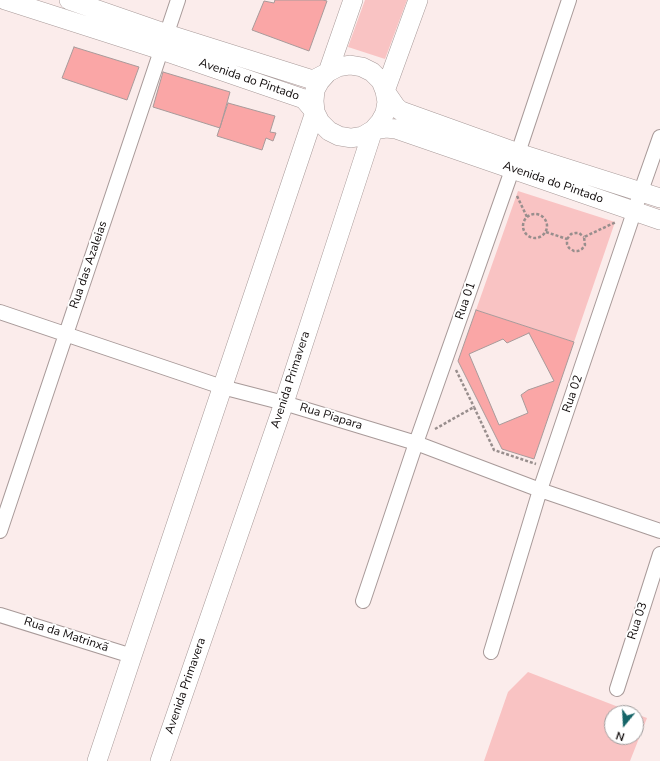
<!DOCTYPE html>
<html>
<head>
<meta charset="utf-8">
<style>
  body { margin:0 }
  #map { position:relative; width:660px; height:761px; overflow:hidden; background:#fbeceb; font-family:"Nunito Sans",sans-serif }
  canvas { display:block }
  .north { position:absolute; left:604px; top:705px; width:40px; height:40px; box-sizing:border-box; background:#fff; border:1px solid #9f9d9d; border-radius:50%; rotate:198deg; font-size:11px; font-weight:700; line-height:16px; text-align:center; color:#100b0b }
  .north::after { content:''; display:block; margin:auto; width:14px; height:18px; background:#166568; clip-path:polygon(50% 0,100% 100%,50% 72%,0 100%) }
</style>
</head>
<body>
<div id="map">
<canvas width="660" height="761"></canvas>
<div class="north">N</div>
</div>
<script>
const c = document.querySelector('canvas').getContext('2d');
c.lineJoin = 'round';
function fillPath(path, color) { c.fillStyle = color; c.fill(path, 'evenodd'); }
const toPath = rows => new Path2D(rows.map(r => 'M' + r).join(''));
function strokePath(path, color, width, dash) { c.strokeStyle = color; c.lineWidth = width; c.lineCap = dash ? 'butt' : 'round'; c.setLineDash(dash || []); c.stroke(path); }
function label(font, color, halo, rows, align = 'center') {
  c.font = font + ' "Nunito Sans",sans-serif'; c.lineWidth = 4; c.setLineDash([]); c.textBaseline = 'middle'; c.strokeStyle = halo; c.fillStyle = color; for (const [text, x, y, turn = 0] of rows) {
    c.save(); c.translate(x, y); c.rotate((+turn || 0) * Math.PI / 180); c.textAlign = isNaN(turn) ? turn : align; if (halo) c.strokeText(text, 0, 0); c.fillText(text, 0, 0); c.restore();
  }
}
const green = toPath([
  [365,0,407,0,385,59,348,47],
  [518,191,615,222,574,342,476,310],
  [528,672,634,713,612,713,612,737,636,737,636,714,647,718,630,761,484,761,508,692]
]);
const building = toPath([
  [275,0,323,0,327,1,309,51,252,30,264,1,274,3,275,0],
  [74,47,139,67,127,100,62,78,74,47],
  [163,72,230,92,220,128,153,107,163,72],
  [228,103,275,116,270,132,276,133,273,141,266,138,262,150,217,136,228,103],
  [476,310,574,342,534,459,502,449,458,361,476,310],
  [529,333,554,381,528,390,521,395,528,413,499,425,469,354,503,339,507,343,529,333]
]);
const path = toPath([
  [517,196,527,217],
  '523 226a12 12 0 1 1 24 0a12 12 0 1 1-24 0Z',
  [546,232,567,239,567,244,569,248,574,251,578,251,582,249,585,245,584,237,616,222],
  [567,239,571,234,576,233,579,233,584,237],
  [456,370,474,407],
  [435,429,474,407,494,450,536,464]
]);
const street = toPath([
  [0,312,222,387,284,403,416,443,540,490,660,531],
  [0,531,178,0],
  [363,601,416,443,518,153,569,0],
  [0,615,132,656],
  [491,652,540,490,630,224,641,191,660,137],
  [617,689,660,554]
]);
const secondary = toPath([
  [5,0,161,50,304,99,315,112,320,122,329,131,339,136,351,138,363,136,373,130,386,128,396,129,660,220],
  [69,0,167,34,313,80,338,67,350,65,362,67,372,72,381,81,385,91,396,107,401,111,518,153,660,198],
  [97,761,132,656,315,112,314,101,315,90,320,81,328,72,353,0],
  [160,761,284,403,373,130,380,122,385,113,387,102,385,91,418,0]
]);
const streetNames = [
  ["Avenida do Pintado",249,80,19],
  ["Avenida do Pintado",553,183,19],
  ["Rua das Azaleias",89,265,-71],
  ["Rua 01",466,301,-71],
  ["Avenida Primavera",291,380,-72],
  ["Rua 02",573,394,-71],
  ["Rua Piapara",331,417,17],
  ["Rua 03",638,621,-72],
  ["Rua da Matrinxã",66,635,18],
  ["Avenida Primavera",186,686,-71]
];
fillPath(green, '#f9c3c3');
fillPath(building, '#faa6a6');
strokePath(building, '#a89a9a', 1);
strokePath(street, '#a89a99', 16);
strokePath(secondary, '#a89a99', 20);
strokePath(path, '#988e8d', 2.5, [3, 2]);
strokePath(street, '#fff', 14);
strokePath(secondary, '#fff', 19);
label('12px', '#100b0b', '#fff', streetNames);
</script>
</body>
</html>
